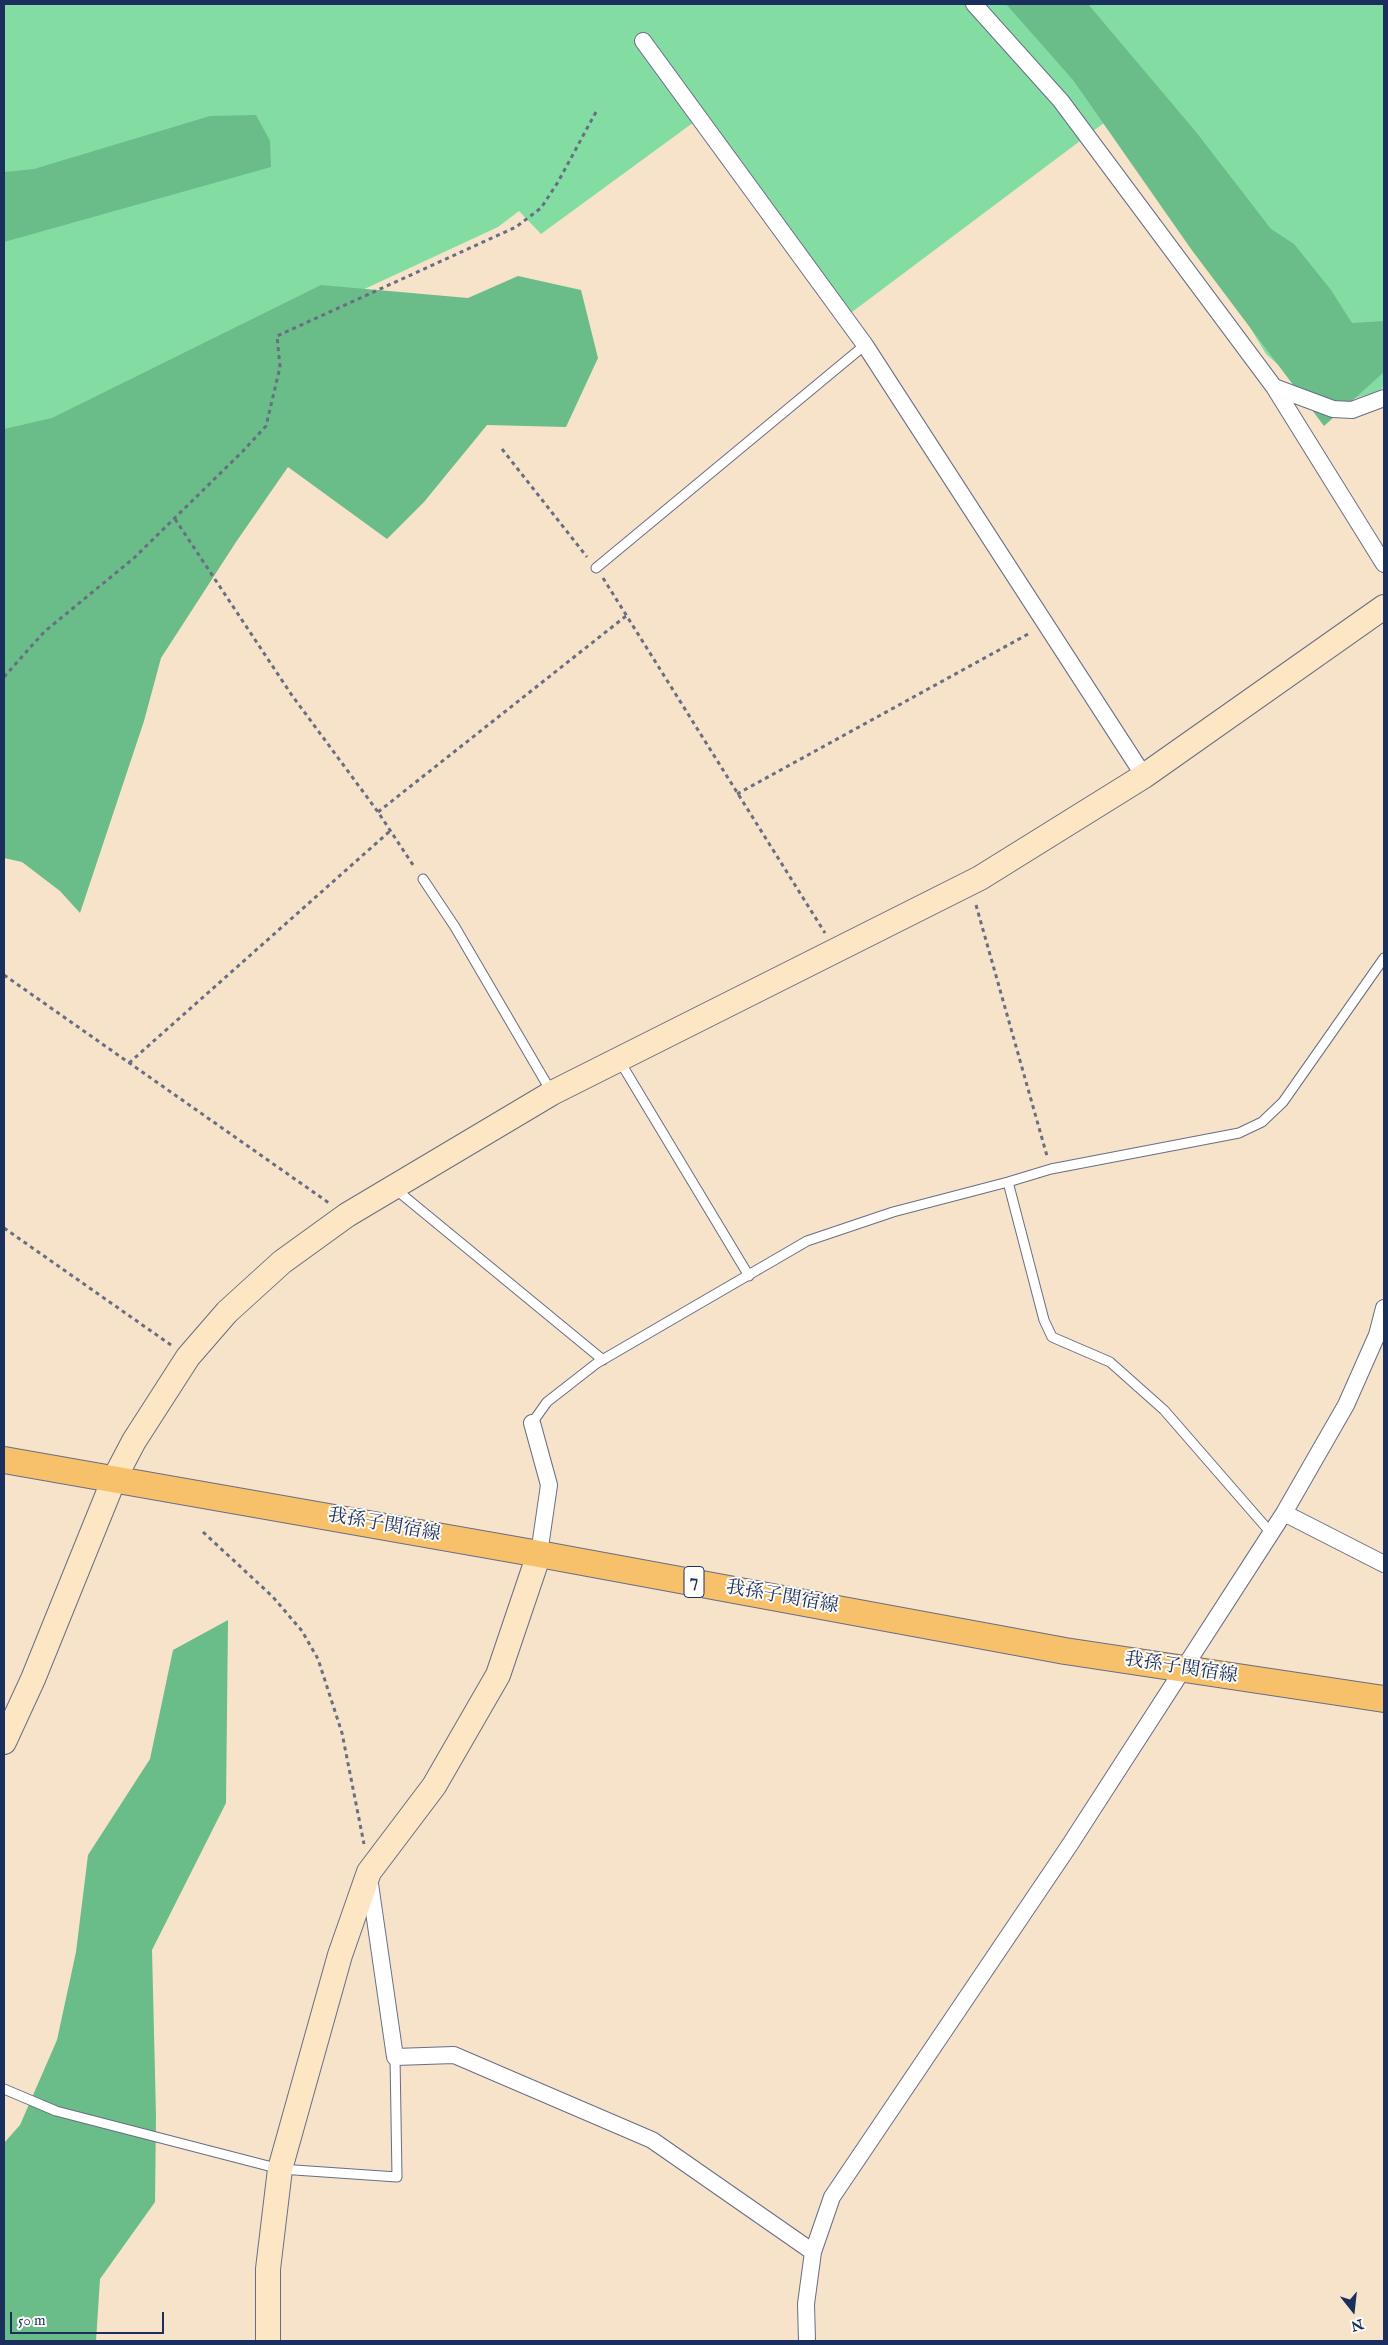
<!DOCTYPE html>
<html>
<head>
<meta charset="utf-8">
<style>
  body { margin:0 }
  #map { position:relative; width:1388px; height:2345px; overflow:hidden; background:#f6e3ca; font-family:"IM FELL English",serif }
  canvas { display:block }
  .frame { position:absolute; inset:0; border:5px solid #1b2f5e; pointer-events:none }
  .north { position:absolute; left:1328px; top:2285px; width:50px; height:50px; -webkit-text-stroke:4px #fdfcf7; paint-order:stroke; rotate:164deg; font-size:14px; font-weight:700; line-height:20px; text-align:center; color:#1b2f5e }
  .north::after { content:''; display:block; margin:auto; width:18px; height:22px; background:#1b2f5e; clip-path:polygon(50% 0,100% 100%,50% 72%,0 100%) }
  .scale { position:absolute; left:10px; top:2312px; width:154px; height:22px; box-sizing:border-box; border:2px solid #1b2f5e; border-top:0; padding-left:6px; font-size:15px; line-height:18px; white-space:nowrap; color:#1b2f5e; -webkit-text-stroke:4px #fdfcf7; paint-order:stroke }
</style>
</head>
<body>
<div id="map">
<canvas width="1388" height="2345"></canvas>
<div class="frame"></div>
<div class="north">N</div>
<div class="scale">50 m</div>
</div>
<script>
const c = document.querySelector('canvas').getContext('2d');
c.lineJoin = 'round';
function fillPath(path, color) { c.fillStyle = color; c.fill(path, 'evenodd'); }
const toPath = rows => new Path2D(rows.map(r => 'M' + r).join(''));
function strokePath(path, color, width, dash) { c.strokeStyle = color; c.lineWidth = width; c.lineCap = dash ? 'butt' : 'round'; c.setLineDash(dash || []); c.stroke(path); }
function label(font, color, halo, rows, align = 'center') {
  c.font = font + ' "IM FELL English","Noto Serif JP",serif'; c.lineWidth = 4; c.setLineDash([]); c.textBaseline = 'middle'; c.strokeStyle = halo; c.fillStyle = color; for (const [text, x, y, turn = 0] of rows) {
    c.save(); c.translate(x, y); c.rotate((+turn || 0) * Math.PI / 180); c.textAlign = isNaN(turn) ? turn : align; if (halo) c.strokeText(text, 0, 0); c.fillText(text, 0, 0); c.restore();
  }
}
const green = toPath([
  [4,4,1384,4,1384,387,1378,391,1347,401,1294,379,1266,354,1120,111,848,315,705,114,541,234,519,211,498,227,274,331,4,467]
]);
const forest = toPath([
  [1006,4,1088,4,1196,132,1271,229,1294,244,1331,290,1352,323,1384,321,1384,372,1324,426,1191,249,1073,80],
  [256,115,270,141,271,167,4,242,4,172,34,169,210,116],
  [518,276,581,290,598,358,566,427,487,425,424,502,387,539,288,467,236,542,161,658,144,721,80,913,60,891,22,862,4,858,4,429,52,418,321,285,468,298],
  [228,1620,226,1803,152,1950,156,2116,155,2202,100,2279,96,2341,4,2341,4,2143,20,2125,57,2040,76,1952,88,1855,150,1759,173,1650]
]);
const path = toPath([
  [502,449,587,557],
  [175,519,291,694,378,812,415,868],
  [603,578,825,933],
  [4,677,44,632,134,558,243,451,266,426,280,367,277,336,516,227,541,208,558,182,597,110],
  [737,794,1030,633],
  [378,812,626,616],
  [976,905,1047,1156],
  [4,975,329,1203],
  [129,1063,390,831],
  [4,1228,171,1345],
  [203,1532,273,1597,302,1631,318,1659,342,1733,364,1844]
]);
const lane = toPath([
  [596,568,865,345],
  [423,879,455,927,552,1093],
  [619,1060,749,1276],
  [1008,1182,1044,1320,1052,1337,1110,1362,1164,1410,1271,1533],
  [394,1188,603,1360],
  [532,1423,547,1402,597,1363,807,1241,893,1212,1008,1182,1051,1169,1239,1133,1262,1122,1283,1102,1384,958],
  [4,2089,56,2111,280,2169,397,2177,395,2057]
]);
const street = toPath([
  [974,4,1061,101,1274,387,1384,564],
  [643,41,865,345,1144,776],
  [1274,387,1333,409,1352,410,1384,398],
  [532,1423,549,1485,539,1554],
  [1284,1513,1384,1564],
  [369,1877,395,2057,454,2055,652,2140,813,2252],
  [807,2341,806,2304,813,2252,832,2197,1069,1846,1284,1513,1346,1405,1377,1335,1384,1308]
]);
const secondary = toPath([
  [4,1742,33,1679,114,1479,134,1441,188,1357,227,1312,282,1262,347,1215,552,1093,980,878,1144,776,1384,607],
  [268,2341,268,2269,280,2169,340,1955,369,1872,434,1786,498,1675,539,1554]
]);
const primary = toPath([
  [4,1460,539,1554,1065,1651,1384,1699]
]);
const shields = [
  [694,1582,20]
];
const shieldNames = [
  ["7",694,1582]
];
const streetNames = [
  ["我孫子関宿線",384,1526,10],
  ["我孫子関宿線",782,1598,10],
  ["我孫子関宿線",1181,1669,9]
];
fillPath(green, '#83dda3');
fillPath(forest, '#6abc89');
strokePath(lane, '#686e84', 11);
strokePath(street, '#686e84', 18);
strokePath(secondary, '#686e84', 26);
strokePath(primary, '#686e84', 28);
strokePath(path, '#686e84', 3, [4, 4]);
strokePath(lane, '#fff', 9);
strokePath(street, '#fff', 16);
strokePath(secondary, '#fce6c4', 24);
strokePath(primary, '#f7c06b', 26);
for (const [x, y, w] of shields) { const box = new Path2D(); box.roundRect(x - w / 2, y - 15.5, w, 31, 4); c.fillStyle = '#fdfcf7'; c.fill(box); strokePath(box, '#1b2f5e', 1); }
label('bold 18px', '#1b2f5e', null, shieldNames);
label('19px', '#1b2f5e', '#fdfcf7', streetNames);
</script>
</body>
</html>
